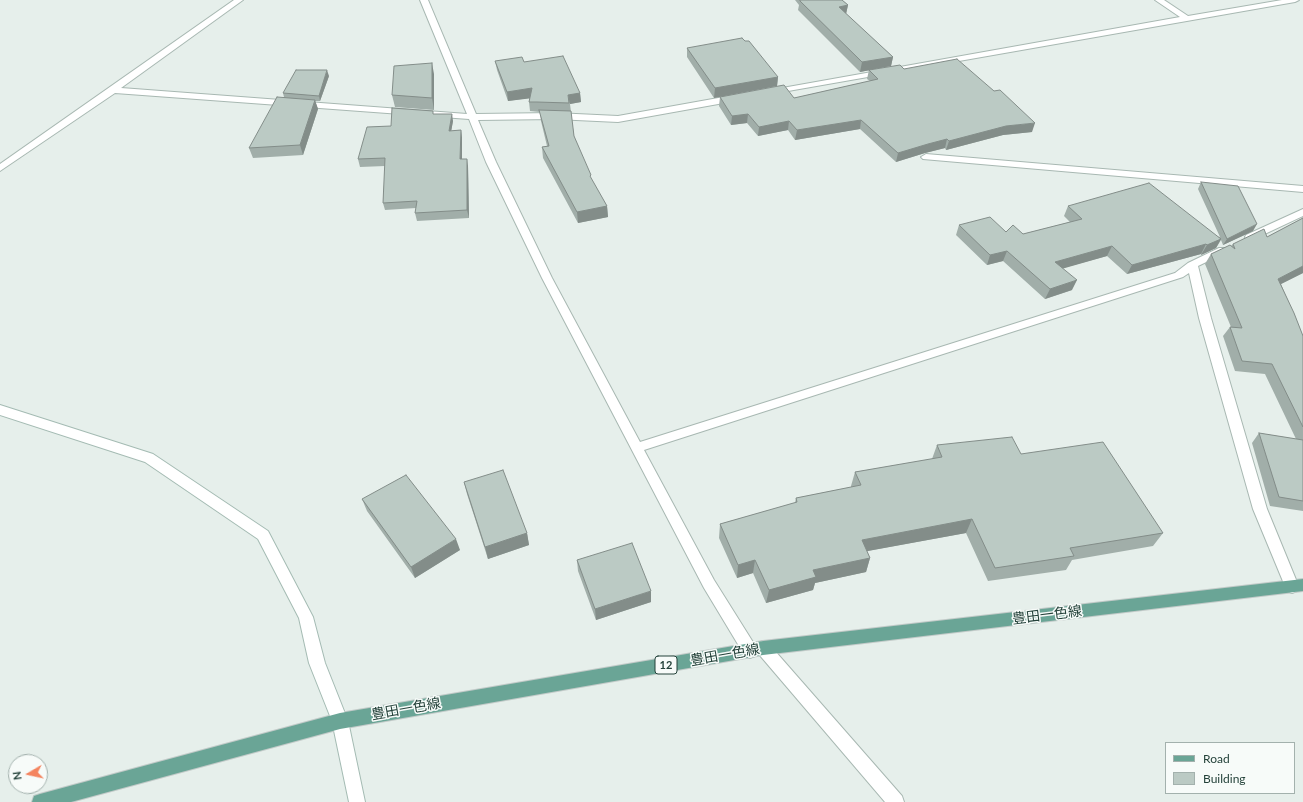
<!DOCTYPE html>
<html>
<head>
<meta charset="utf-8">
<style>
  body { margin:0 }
  #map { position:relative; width:1303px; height:802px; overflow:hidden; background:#e6efeb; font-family:Lato,sans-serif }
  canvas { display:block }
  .legend { position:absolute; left:1165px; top:742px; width:130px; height:52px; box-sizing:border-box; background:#f7fbf9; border:1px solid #a3b1ad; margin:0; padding:5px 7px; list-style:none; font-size:12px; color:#24423a }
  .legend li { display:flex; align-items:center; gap:8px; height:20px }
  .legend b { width:20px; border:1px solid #a3b1ad }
  .north { position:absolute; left:8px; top:754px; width:40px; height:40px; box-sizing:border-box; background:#f7fbf9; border:1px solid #a3b1ad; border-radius:50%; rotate:261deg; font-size:11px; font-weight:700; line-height:16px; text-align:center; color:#24423a }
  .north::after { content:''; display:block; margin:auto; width:14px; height:18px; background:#f4845f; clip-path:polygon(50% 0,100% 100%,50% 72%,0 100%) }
</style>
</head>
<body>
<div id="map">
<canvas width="1303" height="802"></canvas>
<ul class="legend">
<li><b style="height:5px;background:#6aa596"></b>Road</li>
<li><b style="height:11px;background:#bbcac4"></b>Building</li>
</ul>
<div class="north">N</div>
</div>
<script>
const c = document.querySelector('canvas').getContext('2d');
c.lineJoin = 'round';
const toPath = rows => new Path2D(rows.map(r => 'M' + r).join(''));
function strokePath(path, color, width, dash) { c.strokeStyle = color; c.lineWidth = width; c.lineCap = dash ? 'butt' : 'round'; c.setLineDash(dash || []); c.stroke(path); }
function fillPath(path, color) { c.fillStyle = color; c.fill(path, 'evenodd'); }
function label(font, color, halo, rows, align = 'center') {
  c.font = font + ' Lato,"Noto Sans JP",sans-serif'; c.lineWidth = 3; c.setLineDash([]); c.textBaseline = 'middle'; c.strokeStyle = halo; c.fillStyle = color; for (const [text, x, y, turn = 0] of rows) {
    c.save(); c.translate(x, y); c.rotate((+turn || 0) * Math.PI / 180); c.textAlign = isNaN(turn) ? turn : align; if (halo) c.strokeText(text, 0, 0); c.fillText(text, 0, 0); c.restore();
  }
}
const street = toPath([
  [234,0,243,0,121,88,467,114,420,0,428,0,476,114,555,113,618,116,735,95,738,96,739,98,735,101,618,122,555,119,478,120,496,162,552,278,640,442,1175,273,1188,263,1219,248,1227,248,1228,250,1227,252,1198,266,1211,318,1267,509,1299,587,1297,591,1292,593,1287,591,1253,509,1199,318,1189,273,1183,277,644,450,714,580,756,647,758,643,763,641,768,643,902,796,904,802,885,802,757,652,755,656,750,658,745,656,704,588,542,278,486,162,469,119,115,93,0,171,0,164,234,0],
  [1155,0,1164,0,1188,16,1282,0,1299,0,1295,2,771,94,767,92,771,90,1180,17,1155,0],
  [926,154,1303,186,1303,192,923,159,921,157,926,154],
  [1303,209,1303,216,1254,239,1246,239,1245,237,1246,235,1303,209]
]);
const secondary = toPath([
  [0,405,153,454,268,531,313,617,325,663,348,721,365,802,349,802,332,721,309,663,299,618,258,539,145,462,0,415,0,405]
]);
const primary = toPath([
  [1303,579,1303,591,763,655,340,729,71,802,32,802,34,796,40,794,340,713,763,641,1303,579]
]);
const wall = toPath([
  [795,0,842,0,848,5,846,14,893,57,891,66,860,72,798,10,799,5],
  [687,48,778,77,777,86,714,98,687,57],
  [495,61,524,62,580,93,581,102,570,104,574,136,591,179,607,206,608,217,578,223,543,158,542,147,547,146,541,121,540,112,530,111,529,102,529,98,508,101,497,70],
  [904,69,1032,132,1003,135,946,150,945,148,925,153,896,162,860,129,795,140,788,130,758,136,747,123,731,125,719,106,720,97,794,98,870,81,867,79,869,70],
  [434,74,434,110,395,107,392,95],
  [329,76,320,101,315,101,318,109,303,155,253,158,249,148,284,97,283,93],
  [433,114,453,121,451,131,461,130,462,138,462,159,468,166,469,218,417,221,415,213,416,208,385,210,383,203,385,166,360,167,358,159],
  [1201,182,1253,231,1223,245,1221,240,1216,248,1201,255,1201,254,1127,274,1107,256,1063,268,1072,290,1045,299,1003,261,987,265,956,235,959,225,1023,234,1070,222,1064,216,1068,206,1220,237,1198,189],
  [1303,218,1303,273,1281,284,1303,336,1303,511,1270,506,1252,443,1259,433,1296,439,1265,374,1235,371,1223,336,1230,327,1231,327,1205,264,1211,254,1231,246,1233,244,1267,237],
  [937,445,1021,454,1163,533,1153,546,1072,560,1066,570,988,581,966,533,867,551,870,558,866,572,815,583,813,590,766,603,753,573,737,578,719,538,720,524,795,503,796,498,851,487,851,486,855,472,932,459],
  [464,482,527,533,529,545,488,559,467,494],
  [362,499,460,550,415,578,367,511],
  [577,560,651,602,596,620,578,571]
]);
const shadedWall = toPath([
  [848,5,846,14,839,7],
  [893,57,891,66,860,72,862,62],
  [432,63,434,74,434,110,432,98],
  [327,70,329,76,320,101,319,96],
  [778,77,777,86,714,98,715,88],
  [532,88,533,98,508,101,507,92],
  [580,93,581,102,570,104,568,95],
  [315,100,318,109,303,155,300,145],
  [452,114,453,121,450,138,449,131],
  [748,114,747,123,731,125,732,116],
  [861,120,860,129,795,140,797,130],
  [789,121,788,130,758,136,759,127],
  [1035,123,1032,132,1003,135,946,150,949,141,1006,126],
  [461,130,462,138,462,167,460,159],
  [947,139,945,148,925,153,896,162,898,153,928,144],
  [467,159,468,166,469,218,467,210],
  [607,206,608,217,578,223,577,212],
  [1257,224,1253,231,1223,245,1227,239],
  [1221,239,1216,248,1201,255,1207,245],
  [1206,244,1201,254,1127,274,1132,265],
  [1112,246,1107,256,1051,272,1055,262],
  [1007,251,1003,261,987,265,990,255],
  [1303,266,1303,273,1271,289,1278,279],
  [1077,280,1072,290,1045,299,1050,289],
  [972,519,966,533,857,553,862,540],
  [527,533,529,545,488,559,485,547],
  [456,539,460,550,415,578,411,567],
  [870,558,866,572,815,583,813,590,766,603,769,590,813,570],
  [755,560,753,573,737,578,738,565],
  [651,591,651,602,596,620,595,609]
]);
const building = toPath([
  [800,0,842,0,848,5,839,7,893,57,862,62,800,1,800,0],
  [742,38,745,41,749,41,778,77,715,88,687,48,742,38],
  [563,56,580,93,568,95,569,103,537,102,529,102,532,88,507,92,495,61,522,57,524,62,563,56],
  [957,59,994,91,1000,90,1035,123,1006,126,949,141,947,139,928,144,898,153,861,120,797,130,789,121,759,127,748,114,732,116,720,97,784,85,794,98,878,79,869,70,900,65,904,69,957,59],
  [432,63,432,98,392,95,394,66,432,63],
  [296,70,327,70,319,96,283,93,296,70],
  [277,97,315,100,300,145,249,148,277,97],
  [392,108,433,111,433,114,452,114,449,131,461,130,460,159,467,159,467,210,415,213,417,201,383,203,385,158,358,159,367,127,391,126,392,108],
  [539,110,571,111,574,136,591,175,590,176,607,206,577,212,542,147,549,146,539,110],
  [1201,182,1238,186,1257,224,1227,239,1201,182],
  [1149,183,1221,239,1207,245,1206,244,1132,265,1112,246,1055,262,1077,280,1050,289,1007,251,990,255,959,225,990,217,1006,232,1013,225,1023,234,1082,219,1068,206,1149,183],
  [1303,218,1303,266,1278,279,1294,313,1303,336,1303,427,1272,364,1242,361,1230,327,1242,328,1211,254,1230,245,1235,249,1233,244,1264,229,1267,237,1303,218],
  [1259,433,1303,440,1303,501,1279,497,1259,433],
  [1012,437,1021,454,1103,442,1163,533,1070,548,1074,556,995,568,972,519,862,540,870,558,813,570,816,577,769,590,755,560,738,565,720,524,797,502,796,498,861,485,855,472,942,457,937,445,1012,437],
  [503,470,527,533,485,547,464,482,503,470],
  [406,475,456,539,411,567,362,499,406,475],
  [632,543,651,591,595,609,577,560,632,543]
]);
const shields = [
  [666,665,22]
];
const shieldNames = [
  ["12",666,665]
];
const nearStreetnames = [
  ["豊田一色線",1047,615,-7],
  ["豊田一色線",725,655,-10],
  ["豊田一色線",406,709,-10]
];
strokePath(street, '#a8b8b2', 2);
strokePath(secondary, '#a4bbb3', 2);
strokePath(primary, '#c2cac8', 2);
fillPath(street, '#fff');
fillPath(secondary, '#fff');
fillPath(primary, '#6aa596');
fillPath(wall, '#a1aea9');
fillPath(shadedWall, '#838d89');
fillPath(building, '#bbcac4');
strokePath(building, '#838d89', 1);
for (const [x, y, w] of shields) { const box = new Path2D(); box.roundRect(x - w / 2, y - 9, w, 18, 3); c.fillStyle = '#f7fbf9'; c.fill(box); strokePath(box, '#24423a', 1); }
label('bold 11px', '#24423a', null, shieldNames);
label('14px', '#24423a', '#f7fbf9', nearStreetnames);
</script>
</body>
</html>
